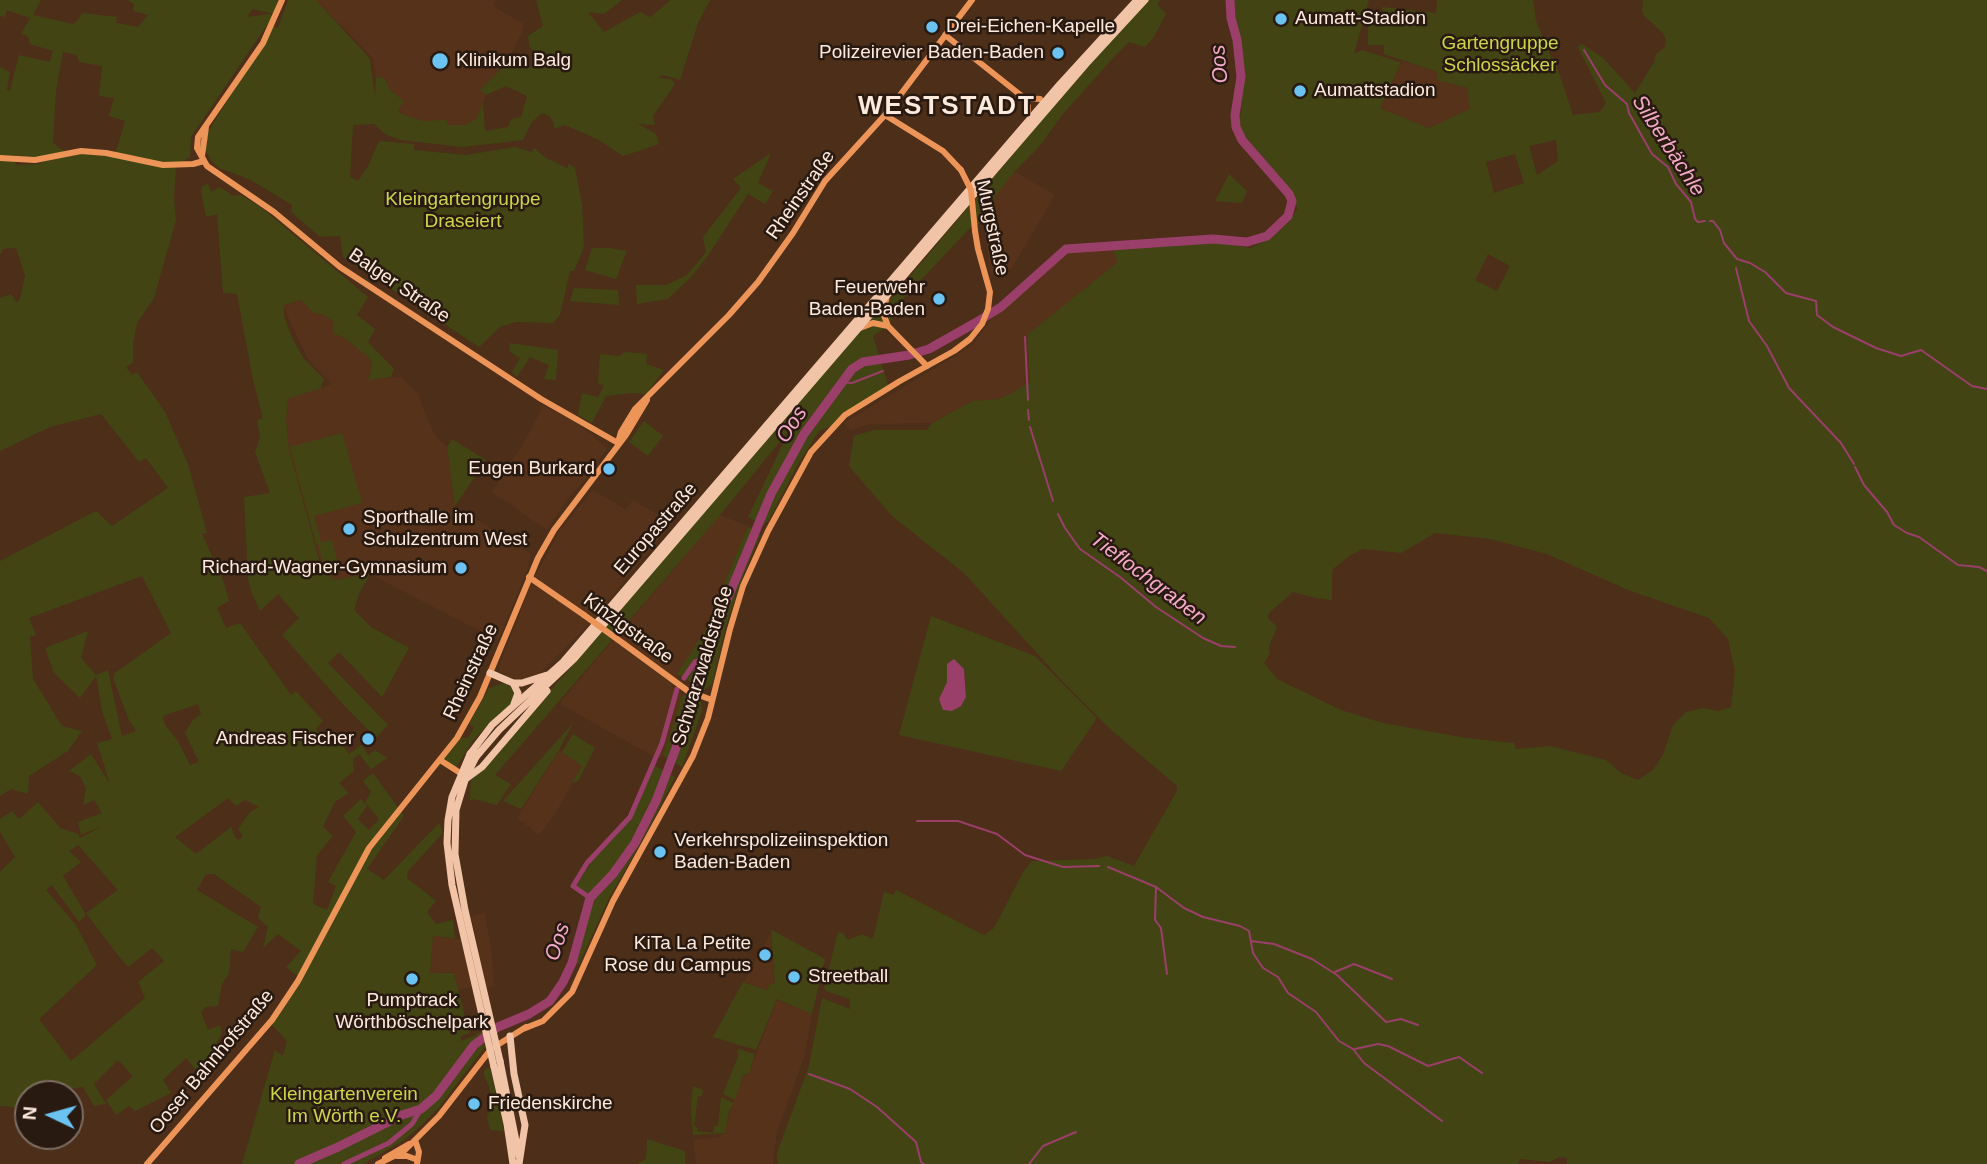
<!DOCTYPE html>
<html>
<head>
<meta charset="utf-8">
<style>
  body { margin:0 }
  #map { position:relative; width:1987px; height:1164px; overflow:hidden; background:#4c2e19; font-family:Arial,sans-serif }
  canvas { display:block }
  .north { position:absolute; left:14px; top:1080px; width:70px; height:70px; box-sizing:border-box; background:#281a11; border:2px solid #7e6d63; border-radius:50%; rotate:275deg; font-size:19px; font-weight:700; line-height:28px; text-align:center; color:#fee9dd }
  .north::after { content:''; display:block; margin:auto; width:24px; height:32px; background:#6ac3f1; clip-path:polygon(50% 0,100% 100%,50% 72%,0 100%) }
</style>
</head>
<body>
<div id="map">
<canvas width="1987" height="1164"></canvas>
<div class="north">N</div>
</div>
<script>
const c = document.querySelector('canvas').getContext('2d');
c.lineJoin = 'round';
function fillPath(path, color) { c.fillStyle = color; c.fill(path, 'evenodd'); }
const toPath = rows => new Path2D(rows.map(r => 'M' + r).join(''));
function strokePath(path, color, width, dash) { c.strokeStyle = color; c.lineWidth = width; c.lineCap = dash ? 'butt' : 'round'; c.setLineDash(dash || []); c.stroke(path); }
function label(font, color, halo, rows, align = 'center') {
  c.font = font + ' Arial,sans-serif'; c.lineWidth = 5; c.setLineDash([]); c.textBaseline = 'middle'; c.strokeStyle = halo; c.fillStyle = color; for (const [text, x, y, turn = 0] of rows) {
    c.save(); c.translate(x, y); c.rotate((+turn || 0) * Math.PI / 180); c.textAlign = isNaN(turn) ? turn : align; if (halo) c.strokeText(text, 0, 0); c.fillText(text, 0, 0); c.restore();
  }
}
const built = toPath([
  [316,0,495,0,493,6,524,24,522,33,506,64,480,90,486,95,477,118,466,125,448,125,446,121,423,121,407,117,398,111,403,101,391,91,384,78,376,77,372,57],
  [1402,61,1439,72,1437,80,1468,88,1469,109,1429,128,1380,108],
  [1014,171,1055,195,1012,268,1005,276,996,277,991,274,982,214],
  [1112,249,1118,262,1027,335,1030,382,1010,394,998,399,973,401,932,423,871,424,850,430,844,423,973,345,996,313,1068,251],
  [301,300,314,313,325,315,334,322,335,334,345,338,370,359,372,366,368,379,401,377,418,394,435,436,447,447,455,506,531,554,526,574,499,638,472,627,370,574,334,580,321,563,289,449,286,419,287,399,332,384,307,358,287,315,284,305],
  [543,406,574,421,607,448,587,477,566,501,547,530,492,492,527,437],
  [593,490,625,509,633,500,672,523,592,621,537,676,526,680,510,678,500,671,499,666,533,580,560,530],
  [720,515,748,526,704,632,672,686,683,694,663,756,658,759,562,705,561,701],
  [559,750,582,766,555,814,539,835,517,818],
  [487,912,485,914,492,956,494,986,487,988,471,916],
  [770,934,775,985,771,983,767,990,744,982],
  [433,936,461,939,472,987,458,990,454,972,430,973],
  [777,1000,812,1014,804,1058,777,1131,773,1164,696,1164,693,1140,720,1137,721,1134,725,1133,730,1111,743,1076,749,1072]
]);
const green = toPath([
  [0,0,41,0,33,15,73,24,78,20,82,13,117,17,116,23,138,27,148,15,133,11,134,4,127,0,278,0,274,14,252,9,247,17,270,14,273,16,191,137,190,157,176,165,174,199,176,220,154,298,137,323,133,344,133,363,126,367,132,375,137,372,165,412,188,464,207,533,202,534,223,580,229,601,217,608,226,628,240,623,291,695,296,691,323,721,316,729,329,744,341,743,349,754,362,745,368,755,375,750,387,758,371,769,359,754,353,759,354,771,339,783,349,793,335,802,323,827,333,836,317,855,313,904,327,910,336,886,328,882,356,832,343,816,361,799,367,806,358,819,369,830,379,819,365,802,371,792,363,781,373,773,404,816,367,869,384,880,439,823,443,833,408,871,407,878,436,901,427,912,436,924,453,920,455,938,433,936,430,973,454,973,469,1033,460,1037,461,1040,452,1044,474,1036,481,1031,482,1036,457,1061,439,1089,418,1108,405,1113,406,1117,421,1112,435,1101,475,1047,483,1040,485,1047,440,1106,422,1125,404,1140,363,1164,242,1164,275,1050,283,1056,287,1041,270,1023,299,977,286,967,301,951,278,934,263,948,268,927,258,918,261,907,214,874,206,874,197,890,258,927,243,952,231,949,229,973,222,984,218,1006,206,1007,201,1012,208,1030,220,1025,222,1033,210,1055,196,1070,186,1058,163,1080,171,1093,135,1111,129,1106,116,1115,106,1100,133,1076,118,1060,94,1084,106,1104,94,1106,83,1087,60,1090,57,1094,28,1094,28,1108,0,1106,0,872,15,857,0,832,0,819,12,811,19,819,38,802,60,828,78,834,80,838,103,826,81,835,78,822,102,813,94,800,83,805,86,788,80,776,69,771,91,754,110,784,97,743,112,739,102,711,96,676,80,698,54,673,45,648,88,631,81,658,96,675,108,670,122,736,136,731,129,720,113,678,115,673,171,633,142,576,29,618,36,635,30,637,33,679,62,726,82,731,68,751,29,776,28,794,11,789,0,796,0,561,96,511,112,526,168,488,146,458,139,462,101,414,50,427,0,451,0,298,11,294,17,303,20,299,25,276,16,248,3,249,0,255,0,160,15,162,16,165,38,164,60,155,35,160,0,156,0,67,10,72,7,90,10,91,19,55,50,62,53,51,30,44,28,36,21,34,30,18,7,10,5,17,0,16],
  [63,52,77,55,79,62,102,66,99,96,114,98,109,116,125,121,115,155,67,153,53,143,56,90],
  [198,704,201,714,192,721,185,733,199,762,190,765,178,741,165,725,163,716],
  [228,798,236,806,245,800,259,807,250,812,238,829,243,836,239,840,235,837,231,827,196,854,175,837],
  [78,845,118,890,86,913,117,954,128,967,152,948,164,961,138,982,145,998,71,1061,39,1019,97,965,76,925,46,890,52,885,79,922,86,915,63,876,81,862,69,851],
  [288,0,316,0,370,59,375,97,376,77,384,78,391,91,404,101,398,111,402,114,423,121,446,120,448,125,466,125,477,118,483,101,485,131,508,127,511,119,521,117,527,96,506,86,486,95,480,90,506,64,536,68,543,55,530,48,528,36,543,26,536,0,622,0,604,14,588,12,604,32,640,12,650,17,671,0,710,0,698,23,680,80,663,75,658,78,671,79,675,84,653,116,655,125,638,124,656,134,659,144,623,156,597,139,565,125,554,129,554,124,550,116,542,113,532,122,523,140,463,147,400,140,385,134,374,124,353,125,350,177,358,181,368,166,379,141,414,144,414,150,466,155,515,147,532,152,534,148,546,158,567,168,569,164,575,168,582,205,584,247,574,271,570,271,560,315,553,323,516,322,500,327,479,347,343,257,340,236,320,237,291,212,292,205,249,179,219,168,210,159,205,148,208,132,273,26,278,28],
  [1148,0,1160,0,1157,5,1166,13,1154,37,1145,47,1129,42,1114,57,1062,115,1038,148,1014,172,982,214,983,222,971,227,902,300,888,326,873,336,889,388,837,423,819,431,798,464,769,520,763,525,748,517,790,429,716,520,495,775,511,784,497,805,474,799,470,801,471,778,576,662,882,304,890,300,1089,64],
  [1232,0,1369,0,1354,54,1362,50,1400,62,1400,65,1380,108,1429,128,1469,109,1468,88,1437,80,1438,72,1384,54,1384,45,1368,45,1368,18,1385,19,1382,7,1436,13,1437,0,1533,0,1536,21,1551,57,1554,58,1573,115,1600,112,1606,103,1578,47,1582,44,1603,58,1635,93,1654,62,1656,54,1665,47,1666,39,1662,32,1644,16,1642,9,1643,0,1987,0,1987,1164,1567,1164,1567,1158,1559,1157,1549,1162,1520,1159,1518,1164,778,1164,777,1153,809,1066,822,998,850,1009,850,999,826,991,824,988,838,932,843,933,848,940,862,934,873,939,884,892,893,895,896,890,984,935,994,928,1023,872,1032,861,1095,859,1107,856,1134,866,1177,791,1177,786,1110,729,1066,685,964,573,892,516,849,466,854,436,874,430,927,430,932,423,973,401,998,399,1010,394,1030,382,1027,335,1118,262,1112,249,1184,242,1211,242,1251,248,1272,237,1290,221,1297,209,1295,197,1239,129,1245,72],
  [1556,140,1558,161,1537,175,1529,146],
  [1515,154,1524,183,1494,193,1486,162],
  [1488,254,1510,266,1497,291,1475,280],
  [1435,533,1490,539,1547,554,1628,590,1709,618,1728,639,1735,671,1731,707,1718,711,1703,708,1686,712,1673,725,1663,755,1653,770,1638,780,1621,773,1606,760,1550,746,1516,749,1514,743,1466,738,1383,723,1341,710,1277,679,1264,663,1270,653,1269,646,1277,627,1268,618,1269,613,1293,592,1316,598,1332,600,1332,570,1349,556,1363,549,1401,553],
  [771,153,758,183,773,191,765,204,748,194,707,257,691,277,668,299,637,304,636,285,666,285,687,275,706,252,703,237,741,188,733,179],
  [1229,174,1247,191,1242,203,1215,201],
  [208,184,211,192,219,187,231,194,231,196,241,195,263,209,368,297,357,315,375,329,368,342,394,369,391,377,368,380,372,366,370,359,345,338,334,334,334,322,325,315,314,313,301,300,284,305,284,316,292,338,304,359,324,379,321,388,288,399,286,419,289,449,320,563,334,580,370,574,359,594,354,610,371,627,409,648,382,697,339,652,328,663,388,725,376,738,340,701,282,635,299,618,278,594,260,611,252,594,248,579,244,497,270,493,255,452,260,437,257,420,263,418,253,380,237,294,223,293,217,214,206,217,201,191,202,186],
  [592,248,609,248,627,251,616,279,585,270],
  [574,288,618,290,619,305,570,301],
  [510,343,558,350,556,380,544,379,549,365,530,357,517,377,512,372,520,358,509,351],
  [625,352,647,354,646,364,664,370,646,394,633,393,606,396,592,423,578,415,582,393,598,397,604,385,598,384,600,354,619,356],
  [644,421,663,436,648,456,629,442],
  [342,433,362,503,314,516,321,542,332,540,340,571,335,572,332,561,323,563,318,544,316,544,290,447],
  [452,439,486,460,455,506,447,447],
  [748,526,760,536,743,576,726,626,712,684,704,690,677,674,704,632],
  [931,616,1035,656,1097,718,1061,771,899,735],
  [947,664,964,669,966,697,939,699,947,682],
  [505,683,517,692,513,703,474,739,455,769,440,760,461,738,468,738,474,728,469,724,489,688],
  [683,694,701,702,702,711,682,767,663,756],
  [573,723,559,750,521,809,503,801],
  [573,734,595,748,578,781,572,783,582,766,562,752],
  [654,765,675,777,648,830,608,900,579,964,575,962,593,898,576,886,592,861,631,818],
  [772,930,825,959,812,1014,777,999,756,1050,713,1037,743,982,767,990,771,983,775,984,771,933],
  [738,1049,755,1054,749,1073,743,1075,735,1100,723,1094,739,1054,737,1052],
  [488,1067,491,1071,504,1131,490,1130,487,1117,494,1100,483,1072],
  [693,1086,703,1090,702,1096,698,1096,694,1126,697,1127,697,1131,713,1133,714,1126,718,1126,721,1097,734,1103,729,1111,725,1133,693,1135,691,1107],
  [647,1139,685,1151,685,1164,637,1164,646,1159]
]);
const water = toPath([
  [954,659,964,669,966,697,961,706,952,711,943,710,939,699,947,682,947,664]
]);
const stream = toPath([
  [1584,50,1605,85,1627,104,1629,113,1652,154,1668,167,1676,184,1691,202,1695,219,1698,222,1705,221],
  [1710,221,1713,221,1720,230,1724,243,1737,259,1750,263,1765,272,1786,293,1816,301,1817,315,1833,327,1876,348,1901,356,1921,350,1972,386,1987,389],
  [1736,268,1749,321,1767,346,1789,388,1841,443,1854,464],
  [1025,337,1028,400],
  [841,382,852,383,883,371],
  [1028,410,1029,420],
  [1030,427,1053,501],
  [1855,467,1864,485,1887,512,1894,525,1907,533,1919,537,1958,565,1979,567,1987,571],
  [1058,514,1065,528,1080,549,1120,577,1156,607,1203,638,1221,646,1235,647],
  [917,821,958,821,997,834,1025,855,1063,867,1099,866],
  [1108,867,1156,887,1184,908,1203,917,1240,926,1249,931,1253,953,1263,968,1278,977,1288,993,1316,1012,1339,1041,1353,1049,1364,1063,1442,1121],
  [1156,887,1155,920,1161,928,1167,974],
  [1251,941,1274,944,1312,959,1337,975,1386,1022,1401,1019,1418,1025],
  [1335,972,1354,964,1392,979],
  [1355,1049,1378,1044,1388,1046,1428,1066,1459,1057,1482,1073],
  [809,1074,850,1089,877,1107,916,1142,921,1162,924,1164],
  [1029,1164,1043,1146,1076,1132]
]);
const canal = toPath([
  [684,678,695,662,703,660],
  [590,898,573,886,587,863,630,817,662,743,677,689],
  [344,1164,389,1143,412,1124,421,1109]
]);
const river = toPath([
  [299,1164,338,1147,402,1115,421,1109,436,1096,474,1045,498,1027,529,1014,550,1001,563,982,572,963,590,898,613,874,635,843,656,801,676,748,700,665,771,494,804,434,852,369,863,362,909,355,929,349,975,323,1001,307,1066,249,1213,239,1247,242,1267,236,1288,216,1292,201,1289,194,1242,140,1236,127,1235,115,1241,77,1237,40,1231,18,1230,0]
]);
const secondary = toPath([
  [282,0,263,43,198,137,197,148,207,166,274,212,340,267,541,399,618,443],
  [945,35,1023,97,1028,106,1028,113],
  [1025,98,1040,99],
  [885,115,943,151,961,170],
  [202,156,206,127],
  [0,158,35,160,81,151,106,153,163,165,193,164,204,161],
  [887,296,883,313,888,326,927,366],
  [860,328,873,323,888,326],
  [618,442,621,432,635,409,729,315,758,282,793,233,825,181,885,115,972,0],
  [529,577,584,615],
  [624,644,688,691,712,700],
  [440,760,465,776],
  [523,1029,543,1021,572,992,613,901,693,756,708,718,730,629,743,586,768,531,811,452,845,415,900,381,954,351,970,339,982,324,988,309,990,292,978,249,975,231],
  [415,1140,419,1152,417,1164],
  [397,1156,407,1156,415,1159],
  [385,1158,409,1144],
  [147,1164,272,1020,298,981,369,848,457,738,480,697,538,558,554,530,626,435,647,400],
  [378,1164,404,1151,439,1116,491,1049,526,1027]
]);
const primary = toPath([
  [490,673,513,683,522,683,547,675],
  [513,683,518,693,514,704],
  [470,754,492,725,563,662,1060,84,1137,0],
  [476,757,499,730,574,659,1086,64,1145,0],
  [467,778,482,767,547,691],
  [510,1036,514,1074,525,1125,519,1164],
  [500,1061,519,1156],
  [494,1067,507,1124,513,1164]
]);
const secondaryBridge = toPath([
  [961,170,971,190,975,231],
  [584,615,624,644]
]);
const primaryBridge = toPath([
  [470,754,452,797,448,820,447,843,452,885,494,1067],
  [476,757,466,777,456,810,455,854,465,910,500,1061]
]);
const markers = [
  [1281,19,7,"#6ac3f1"],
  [932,27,7,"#6ac3f1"],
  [1058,53,7,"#6ac3f1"],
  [440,61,9,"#6ac3f1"],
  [1300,91,7,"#6ac3f1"],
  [939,299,7,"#6ac3f1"],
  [609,469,7,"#6ac3f1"],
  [349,529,7,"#6ac3f1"],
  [461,568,7,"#6ac3f1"],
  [368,739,7,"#6ac3f1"],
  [660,852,7,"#6ac3f1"],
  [765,955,7,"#6ac3f1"],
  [794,977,7,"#6ac3f1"],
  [412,979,7,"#6ac3f1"],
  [474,1104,7,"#6ac3f1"]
];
const poiNames = [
  ["Aumatt-Stadion",1295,19],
  ["Drei-Eichen-Kapelle",946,27],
  ["Polizeirevier Baden-Baden",1044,53,"right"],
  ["Klinikum Balg",456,61],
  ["Aumattstadion",1314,91],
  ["Feuerwehr",925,288,"right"],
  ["Baden-Baden",925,310,"right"],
  ["Eugen Burkard",595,469,"right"],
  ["Sporthalle im",363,518],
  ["Schulzentrum West",363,540],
  ["Richard-Wagner-Gymnasium",447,568,"right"],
  ["Andreas Fischer",354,739,"right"],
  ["Verkehrspolizeiinspektion",674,841],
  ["Baden-Baden",674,863],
  ["KiTa La Petite",751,944,"right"],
  ["Rose du Campus",751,966,"right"],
  ["Streetball",808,977],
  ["Pumptrack",412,1001,"center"],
  ["Wörthböschelpark",412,1023,"center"],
  ["Friedenskirche",488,1104]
];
const parkNames = [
  ["Gartengruppe",1500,44],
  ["Schlossäcker",1500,66],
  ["Kleingartengruppe",463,200],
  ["Draseiert",463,222],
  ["Kleingartenverein",344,1095],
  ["Im Wörth e.V.",344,1117]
];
const streetNames = [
  ["Rheinstraße",801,195,-55],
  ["Murgstraße",992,228,78],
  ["Balger Straße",399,286,34],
  ["Europastraße",656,529,-49],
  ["Kinzigstraße",628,629,36],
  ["Schwarzwaldstraße",703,666,-73],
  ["Rheinstraße",471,672,-65],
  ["Ooser Bahnhofstraße",212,1062,-50]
];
const waterNames = [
  ["Oos",1220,64,-95],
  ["Silberbächle",1668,146,57],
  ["Oos",792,425,-57],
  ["Tieflochgraben",1148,579,37],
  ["Oos",558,942,-72]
];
const districtNames = [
  ["WESTSTADT",947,107]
];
fillPath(built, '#57321a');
fillPath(green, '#424513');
fillPath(water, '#9a3e6a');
strokePath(stream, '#9a3e6a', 2);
strokePath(canal, '#9a3e6a', 5);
strokePath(river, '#9a3e6a', 9);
strokePath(secondary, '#ed9459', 6);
strokePath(primary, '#f1c3a7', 7);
strokePath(secondaryBridge, '#ed9459', 6);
strokePath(primaryBridge, '#f1c3a7', 7);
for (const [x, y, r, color] of markers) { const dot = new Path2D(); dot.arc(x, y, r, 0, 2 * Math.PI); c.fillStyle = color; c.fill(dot); strokePath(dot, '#281a11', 2.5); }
label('19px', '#fee9dd', '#281a11', poiNames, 'left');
label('19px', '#ccd647', '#281a11', parkNames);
label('19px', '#fee9dd', '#281a11', streetNames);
label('italic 21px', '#f6aaca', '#281a11', waterNames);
c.letterSpacing = '2px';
label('bold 26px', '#fee9dd', '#281a11', districtNames);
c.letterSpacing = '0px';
</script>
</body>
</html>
